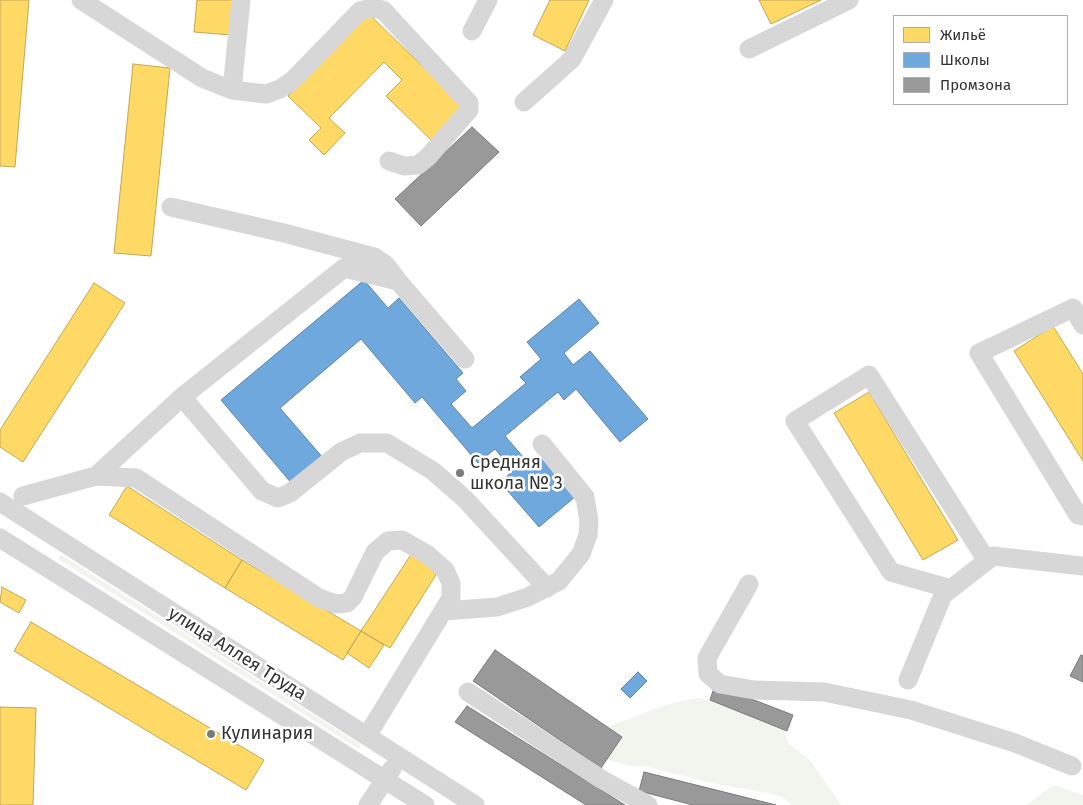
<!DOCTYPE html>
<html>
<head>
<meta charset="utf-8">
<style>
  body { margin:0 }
  #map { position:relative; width:1083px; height:805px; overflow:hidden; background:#fff; font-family:"Fira Sans",sans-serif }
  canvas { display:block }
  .legend { position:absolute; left:893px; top:15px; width:175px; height:90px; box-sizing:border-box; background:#fff; border:1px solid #adadad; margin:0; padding:6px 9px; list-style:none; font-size:15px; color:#333 }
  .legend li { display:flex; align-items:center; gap:10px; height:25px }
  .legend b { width:25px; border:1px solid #adadad }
</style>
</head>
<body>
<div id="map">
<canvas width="1083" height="805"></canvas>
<ul class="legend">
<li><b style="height:14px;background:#ffd966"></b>Жильё</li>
<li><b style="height:14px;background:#6fa8dc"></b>Школы</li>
<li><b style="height:14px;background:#999"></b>Промзона</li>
</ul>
</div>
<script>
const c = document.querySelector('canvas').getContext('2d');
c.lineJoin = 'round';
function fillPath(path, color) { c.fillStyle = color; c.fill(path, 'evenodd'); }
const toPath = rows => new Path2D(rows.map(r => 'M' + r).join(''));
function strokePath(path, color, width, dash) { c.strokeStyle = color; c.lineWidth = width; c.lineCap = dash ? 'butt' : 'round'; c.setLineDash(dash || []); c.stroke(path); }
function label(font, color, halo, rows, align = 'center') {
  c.font = font + ' "Fira Sans",sans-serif'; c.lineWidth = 5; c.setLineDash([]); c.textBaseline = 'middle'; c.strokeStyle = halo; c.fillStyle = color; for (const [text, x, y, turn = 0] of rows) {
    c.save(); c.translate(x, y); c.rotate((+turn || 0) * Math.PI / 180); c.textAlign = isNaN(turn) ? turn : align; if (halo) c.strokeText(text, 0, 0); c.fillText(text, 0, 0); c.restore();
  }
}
const green = toPath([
  [60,554,361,745,359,749,58,559],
  [698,698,753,707,780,722,789,744,809,759,841,805,792,805,782,797,769,793,716,784,644,766,630,766,597,757,595,738,610,726,669,704],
  [1054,785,1083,795,1083,805,1027,805]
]);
const homes = toPath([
  [0,0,29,0,15,167,0,166,0,0],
  [197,0,234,0,231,35,194,32,197,0],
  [550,0,589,0,565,51,533,35,550,0],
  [759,0,821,0,771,24,759,0],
  [369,14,464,107,431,140,386,96,402,80,384,62,329,118,345,133,324,155,309,140,321,128,288,96,369,14],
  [133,64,170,68,151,256,114,253,133,64],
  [94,283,125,303,23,462,0,447,0,430,94,283],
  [1053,326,1083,374,1083,461,1014,351,1053,326],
  [869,392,958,540,923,560,834,413,869,392],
  [127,486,242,560,225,588,109,515,127,486],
  [412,553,439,570,390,648,361,631,412,553],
  [242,560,361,631,343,660,225,588,242,560],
  [2,587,26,600,19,613,0,602,2,587],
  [31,622,264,760,246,790,14,651,31,622],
  [361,631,384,645,369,668,347,653,361,631],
  [0,707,36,708,33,805,0,805,0,707]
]);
const schools = toPath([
  [364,280,388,308,399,298,463,373,456,379,466,391,451,404,472,428,526,383,520,377,541,359,527,342,579,299,599,323,564,353,573,365,590,351,648,419,620,442,576,389,564,400,558,392,505,436,530,465,542,455,576,496,539,527,500,482,513,471,495,449,478,463,422,397,415,403,361,339,280,408,324,459,293,485,221,400,364,280],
  [638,672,647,681,630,698,621,689,638,672]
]);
const industry = toPath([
  [472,127,499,152,421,226,395,199,472,127],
  [495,650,622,737,601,768,473,681,495,650],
  [1081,655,1083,656,1083,682,1070,676,1081,655],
  [715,685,793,715,787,731,710,700,715,685],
  [467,706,625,805,586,805,455,722,467,706],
  [644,772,776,805,693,805,639,791,644,772]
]);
const minor = toPath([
  [81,0,202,78,232,90,266,94,280,89,292,81,360,11,371,8,383,10,469,103,469,110,428,157,418,165,404,166,389,161],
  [472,31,488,0],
  [749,49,849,0],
  [232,90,241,0],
  [524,102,572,59,604,0],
  [171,207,284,233,374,257,386,265,398,281],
  [1083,325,1073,308,979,353,1078,515,1083,516],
  [182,397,262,491,278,498,290,493,341,452,360,443,387,443,433,471,465,499,547,588],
  [96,476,182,397,344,268,398,281,465,359],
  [23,496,96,476,136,478,319,598,336,604,347,603,353,597,375,552,388,541,402,540,428,555,445,570,451,583,451,598,367,736],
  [0,502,475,805],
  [0,538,425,805],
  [749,584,707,658,708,674,720,684,754,690,824,692,911,710,1015,743,1072,766],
  [951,589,891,572,795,421,869,375,987,561],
  [444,611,497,607,528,597,559,581,581,554,588,535,589,521,585,497,542,444],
  [908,680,943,595,993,556,1083,566],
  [468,692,601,779,648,805],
  [368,805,392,769]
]);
const markers = [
  [460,473,5,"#7a7a7a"],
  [211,734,5,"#7a7a7a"]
];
const poiNames = [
  ["Средняя",470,463],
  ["школа № 3",470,484],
  ["Кулинария",221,734]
];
const streetNames = [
  ["улица Аллея Труда",237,654,32]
];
fillPath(green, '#f1f5ed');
fillPath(homes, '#ffd966');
strokePath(homes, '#c2a757', 1);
fillPath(schools, '#6fa8dc');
strokePath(schools, '#5d85a9', 1);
fillPath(industry, '#999');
strokePath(industry, '#7a7a7a', 1);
strokePath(minor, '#d7d7d7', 19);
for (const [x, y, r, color] of markers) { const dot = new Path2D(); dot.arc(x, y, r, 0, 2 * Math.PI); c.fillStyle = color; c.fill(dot); strokePath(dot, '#fff', 2); }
label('18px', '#333', '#fff', poiNames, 'left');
label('18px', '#333', '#fff', streetNames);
</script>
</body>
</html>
